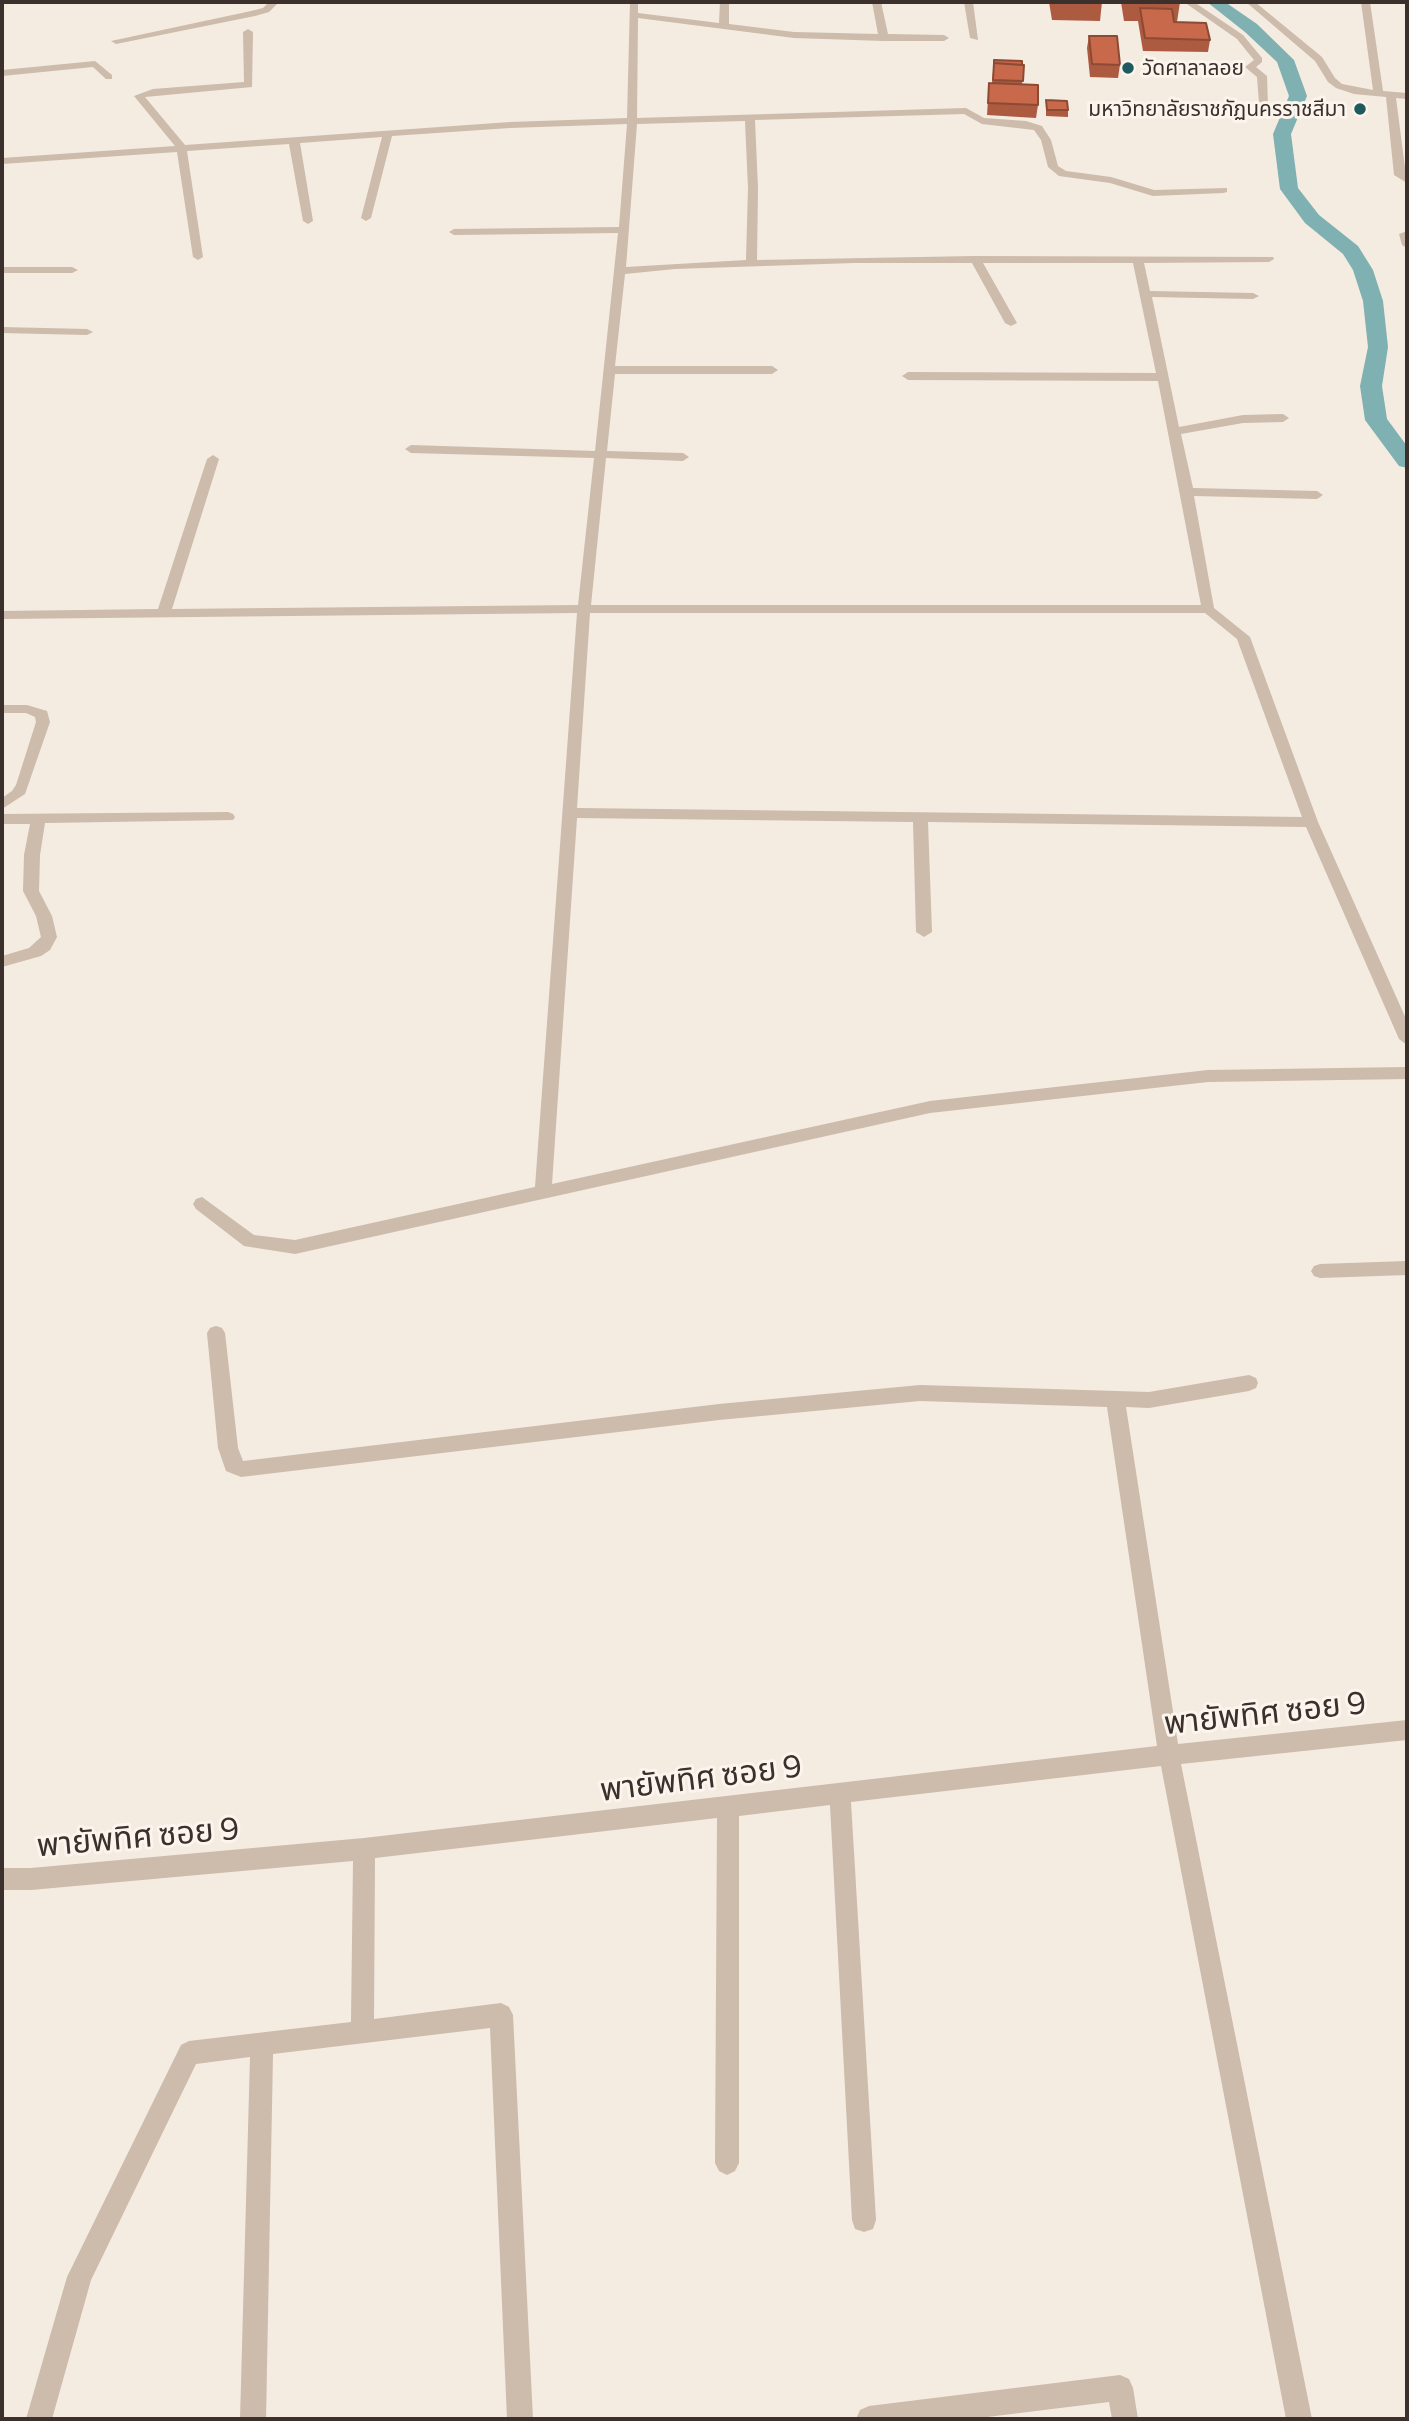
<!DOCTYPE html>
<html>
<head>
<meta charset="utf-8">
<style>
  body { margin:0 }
  #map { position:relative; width:1409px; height:2421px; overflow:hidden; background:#f4ebe1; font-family:Commissioner,sans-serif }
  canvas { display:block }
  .frame { position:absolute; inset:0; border:4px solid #3b302b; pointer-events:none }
</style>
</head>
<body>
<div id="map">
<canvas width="1409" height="2421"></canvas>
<div class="frame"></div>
</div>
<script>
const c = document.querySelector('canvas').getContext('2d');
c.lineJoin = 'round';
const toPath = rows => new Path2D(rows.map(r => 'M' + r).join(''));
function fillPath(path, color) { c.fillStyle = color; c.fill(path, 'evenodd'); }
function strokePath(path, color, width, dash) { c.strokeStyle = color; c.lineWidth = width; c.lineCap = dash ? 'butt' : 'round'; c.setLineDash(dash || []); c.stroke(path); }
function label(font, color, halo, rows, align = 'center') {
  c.font = font + ' Commissioner,"Noto Sans Thai",sans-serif'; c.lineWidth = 6; c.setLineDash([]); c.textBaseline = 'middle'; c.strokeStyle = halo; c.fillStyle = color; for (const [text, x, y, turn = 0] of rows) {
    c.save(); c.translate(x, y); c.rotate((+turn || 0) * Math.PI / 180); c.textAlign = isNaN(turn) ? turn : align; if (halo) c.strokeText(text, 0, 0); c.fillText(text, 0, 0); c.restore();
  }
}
const canal = toPath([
  [1207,2,1225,2,1257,24,1294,60,1307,96,1291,134,1298,188,1319,215,1358,246,1373,270,1383,301,1388,347,1382,386,1387,419,1407,446,1407,468,1399,466,1365,420,1360,386,1368,347,1363,301,1353,270,1343,254,1305,223,1280,189,1273,134,1289,96,1277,62,1245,32,1207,2]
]);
const minor = toPath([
  [269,2,279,2,269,12,255,16,116,44,111,41,251,11,263,8,269,2],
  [630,2,638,2,638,13,719,23,720,2,729,2,729,24,794,32,878,34,872,2,881,2,888,34,944,35,949,38,944,41,884,41,794,38,638,18,637,118,966,108,984,118,1026,121,1042,126,1051,140,1058,166,1066,171,1111,177,1154,190,1227,188,1227,192,1223,193,1153,196,1110,183,1059,176,1048,167,1041,140,1034,130,982,124,964,114,755,120,758,188,757,260,975,256,1273,257,1274,259,1269,262,1144,263,1150,291,1253,293,1259,296,1253,299,1152,297,1179,427,1243,415,1283,414,1289,418,1283,422,1243,423,1181,434,1193,488,1317,491,1323,495,1317,499,1194,496,1214,608,1250,637,1318,822,1407,1021,1407,1045,1399,1039,1306,827,928,822,932,932,924,937,916,932,913,822,577,818,552,1184,930,1101,1208,1070,1407,1067,1407,1079,1208,1082,930,1113,295,1254,244,1246,196,1209,193,1204,196,1199,202,1197,254,1235,295,1240,535,1187,577,613,2,619,2,611,158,609,207,459,213,455,219,459,172,609,578,605,594,458,411,453,405,449,411,445,595,451,618,233,454,235,449,232,454,229,619,227,627,124,510,128,392,136,371,218,366,221,361,218,382,137,300,143,313,221,308,224,303,221,289,144,187,151,203,257,198,260,193,257,177,152,2,164,2,158,175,146,134,96,153,89,244,82,243,32,248,29,253,32,252,87,145,97,185,145,510,122,627,118,630,2],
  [745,121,748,188,746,260,626,267,637,124,745,121],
  [854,263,972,263,1005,323,1011,326,1017,323,983,263,1133,263,1156,373,908,372,902,376,908,380,1158,381,1201,605,591,605,606,458,683,461,689,457,683,453,607,451,615,374,772,374,778,370,772,366,615,366,625,274,675,269,854,263],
  [590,613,1205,613,1237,639,1302,817,577,808,590,613],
  [964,2,973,2,978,40,970,38,964,2],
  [1184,2,1194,2,1243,35,1262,58,1262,62,1256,67,1267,76,1268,105,1259,103,1257,77,1245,67,1254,60,1237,39,1184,2],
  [1246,2,1255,2,1322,57,1335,78,1342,84,1373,90,1361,2,1370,2,1383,91,1407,93,1407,99,1396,98,1407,183,1394,175,1386,97,1354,94,1336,88,1328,82,1315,61,1246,2],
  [95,61,112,75,112,79,106,79,93,67,2,76,2,70,95,61],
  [1407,231,1407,248,1402,245,1399,234,1407,231],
  [2,267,72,267,78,270,72,273,2,273,2,267],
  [2,327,87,329,93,332,87,335,2,333,2,327],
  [2,705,27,705,47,711,50,722,25,794,2,809,2,798,12,791,16,785,36,722,35,717,26,713,2,713,2,705],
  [228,812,233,814,235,817,233,820,45,823,40,855,39,891,52,916,57,937,50,950,41,956,2,967,2,956,29,948,41,937,36,916,23,891,24,855,30,824,2,824,2,814,228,812],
  [1407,1261,1407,1275,1320,1278,1314,1276,1311,1271,1314,1266,1320,1264,1407,1261],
  [216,1326,222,1328,225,1333,238,1448,243,1461,719,1404,920,1385,1149,1392,1249,1375,1256,1378,1258,1383,1256,1388,1249,1391,1149,1408,1126,1407,1178,1744,1407,1720,1407,1740,1181,1764,1312,2419,1286,2419,1161,1766,851,1802,876,2220,873,2229,864,2232,855,2229,852,2220,830,1805,739,1816,739,2163,735,2171,727,2175,719,2171,715,2163,717,1818,375,1858,374,2019,501,2003,509,2007,513,2015,533,2419,507,2419,490,2028,273,2054,266,2419,240,2419,250,2057,196,2064,91,2280,52,2419,26,2419,67,2277,181,2045,189,2041,351,2022,353,1861,31,1890,2,1890,2,1868,31,1868,364,1838,1157,1746,1107,1407,920,1401,719,1420,241,1477,226,1471,218,1448,207,1333,210,1328,216,1326],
  [1120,2375,1129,2379,1133,2388,1138,2419,1112,2419,1109,2402,971,2419,856,2419,860,2410,869,2406,1120,2375]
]);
const wall = toPath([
  [1049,2,1102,2,1100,21,1052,20],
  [1121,2,1180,2,1177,22,1174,22,1210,40,1208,52,1143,51,1138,21,1124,21],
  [1089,36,1120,65,1118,78,1090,77,1087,48],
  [994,60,1024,65,1022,84,1038,105,1036,118,987,115,989,83,992,83],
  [1046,100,1068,110,1068,117,1046,116]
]);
const building = toPath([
  [1127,2,1180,2,1180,3,1127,2],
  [1140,8,1172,9,1174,22,1206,23,1210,40,1145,38,1140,8],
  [1089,36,1117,36,1120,65,1092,64,1089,36],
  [994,60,1022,61,1022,65,994,63,994,60],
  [994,63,1024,65,1023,81,993,80,994,63],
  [989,83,1038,85,1038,105,988,103,989,83],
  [1046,100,1067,101,1068,110,1047,110,1046,100]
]);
const markers = [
  [1128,68,7,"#1f5a5e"],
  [1360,109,7,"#1f5a5e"]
];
const farPoinames = [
  ["วัดศาลาลอย",1142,68],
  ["มหาวิทยาลัยราชภัฏนครราชสีมา",1346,109,"right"]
];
const nearStreetnames = [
  ["พายัพทิศ ซอย 9",1265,1713,-6],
  ["พายัพทิศ ซอย 9",701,1778,-7],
  ["พายัพทิศ ซอย 9",138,1837,-5]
];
fillPath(canal, '#7fb0b2');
fillPath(minor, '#cdbbac');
fillPath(wall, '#ac5a40');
fillPath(building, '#c8694b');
strokePath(building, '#8c4a34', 2);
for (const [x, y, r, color] of markers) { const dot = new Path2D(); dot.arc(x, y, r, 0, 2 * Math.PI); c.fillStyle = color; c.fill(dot); strokePath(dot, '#fbf5ee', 2.5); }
label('21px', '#3b302b', '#fbf5ee', farPoinames, 'left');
label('32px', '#3b302b', '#fbf5ee', nearStreetnames);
</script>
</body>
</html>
